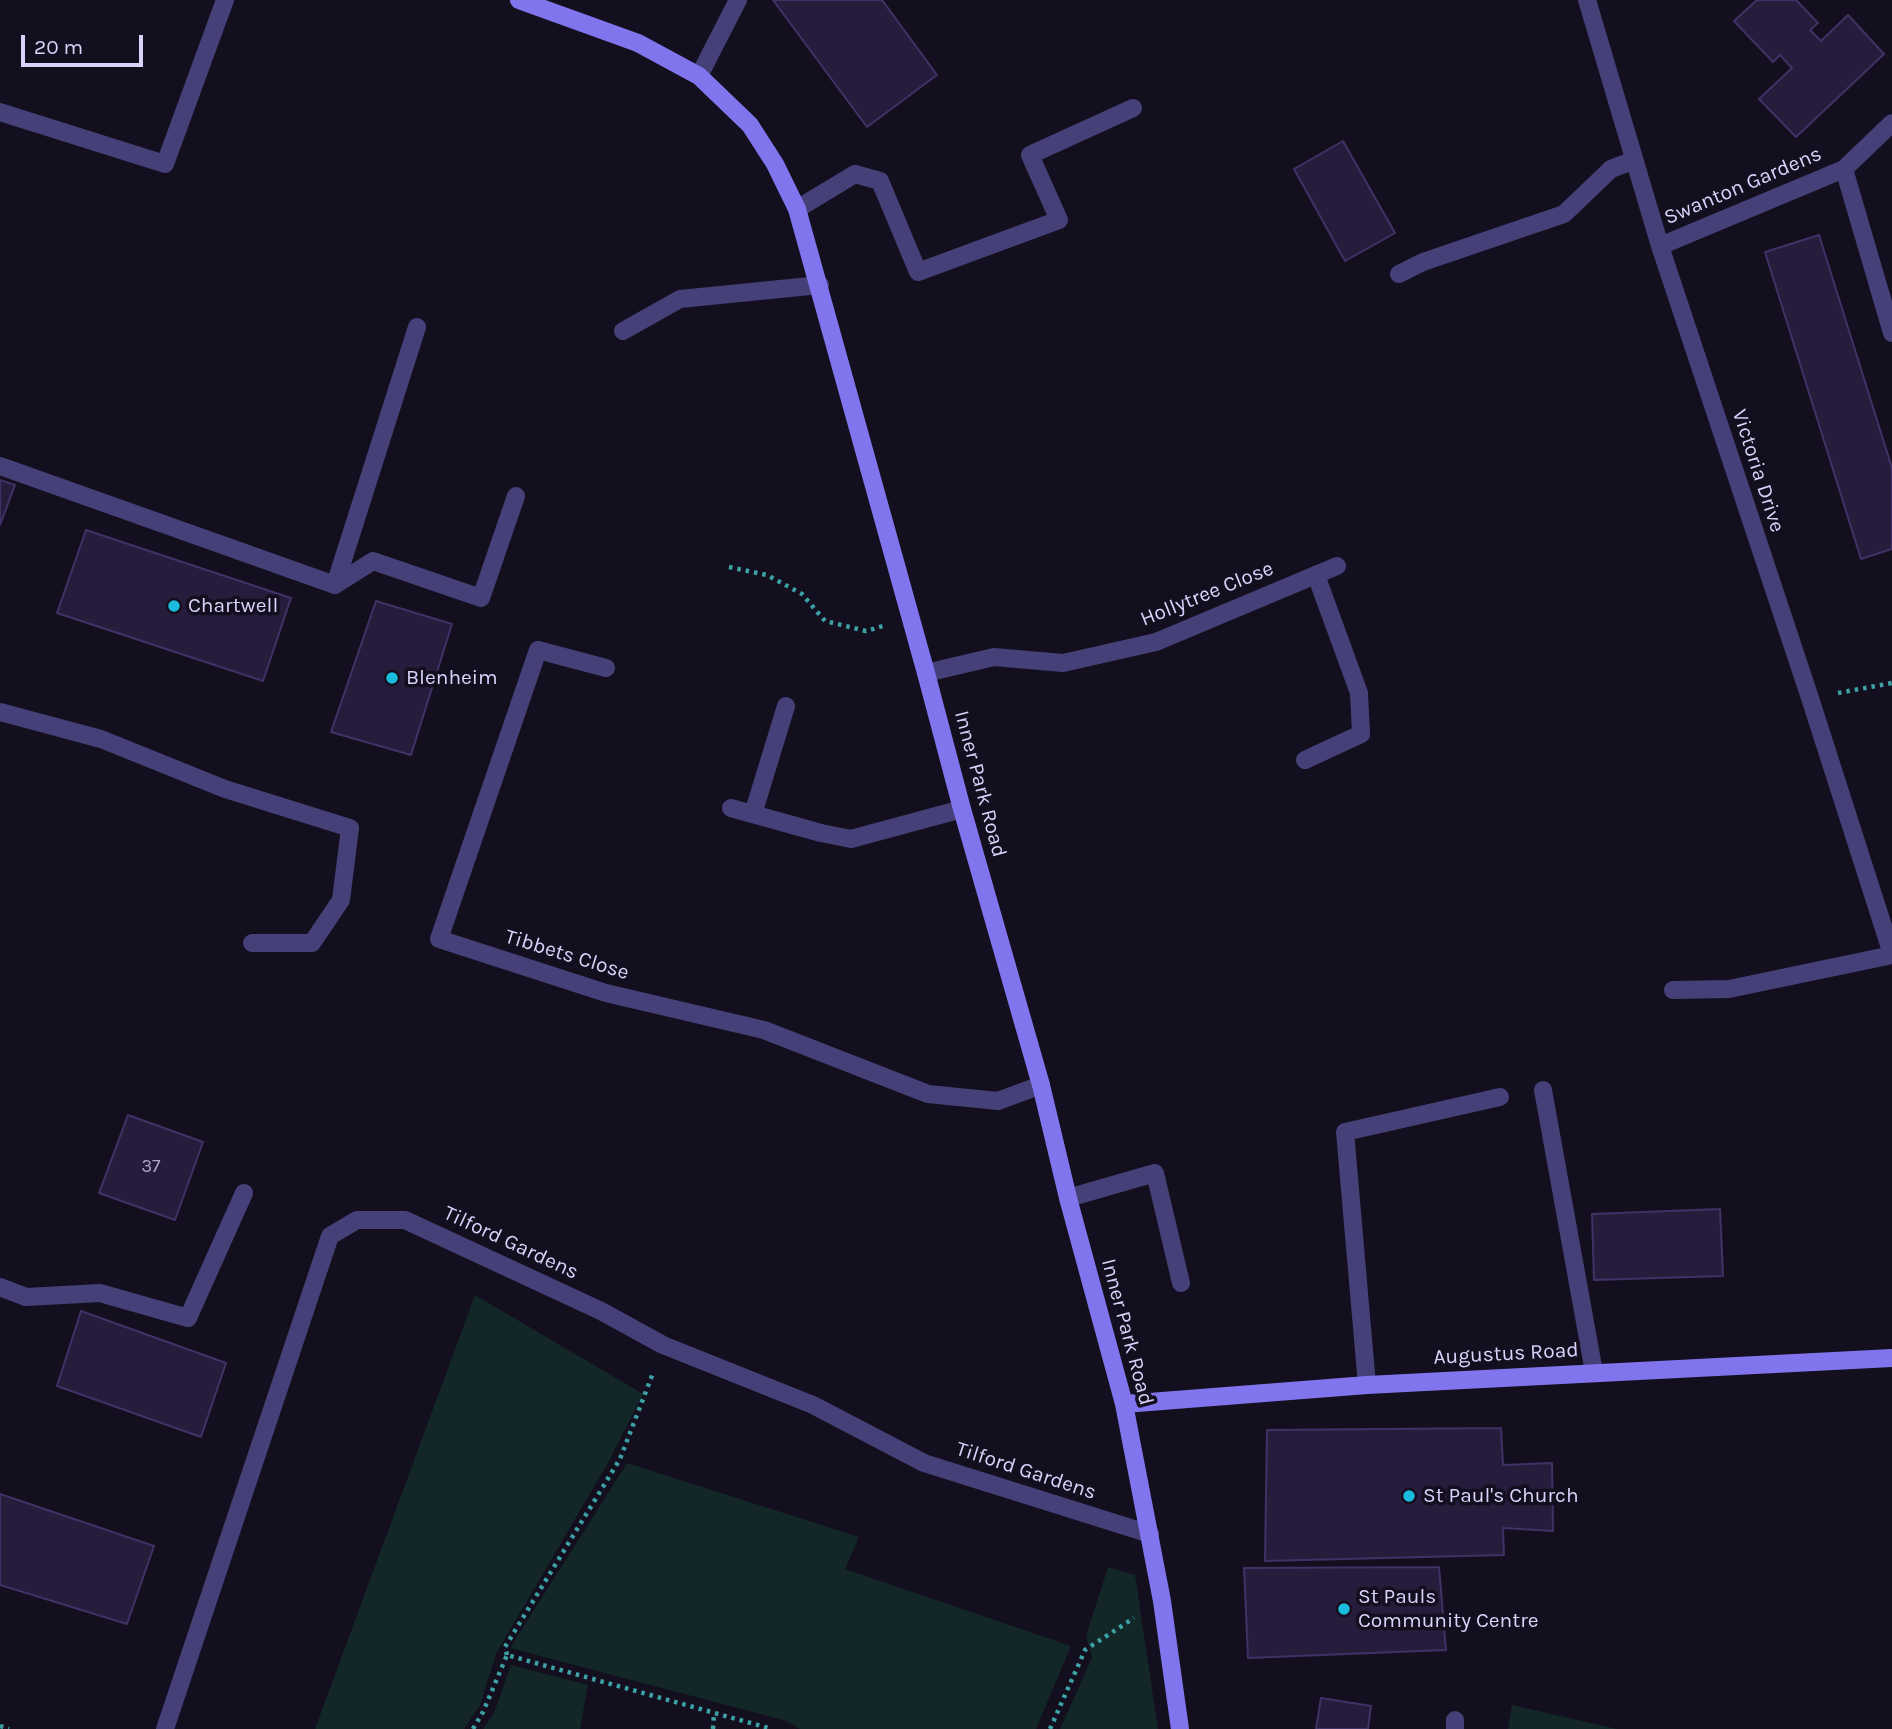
<!DOCTYPE html>
<html>
<head>
<meta charset="utf-8">
<style>
  body { margin:0 }
  #map { position:relative; width:1892px; height:1729px; overflow:hidden; background:#130f1f; font-family:Karla,sans-serif }
  canvas { display:block }
  .scale { position:absolute; left:21px; top:35px; width:122px; height:32px; box-sizing:border-box; border:4px solid #dad2fa; border-top:0; padding-left:9px; font-size:21px; line-height:24px; white-space:nowrap; color:#dad2fa; -webkit-text-stroke:5px #130f1f; paint-order:stroke }
</style>
</head>
<body>
<div id="map">
<canvas width="1892" height="1729"></canvas>
<div class="scale">20 m</div>
</div>
<script>
const c = document.querySelector('canvas').getContext('2d');
c.lineJoin = 'round';
function fillPath(path, color) { c.fillStyle = color; c.fill(path, 'evenodd'); }
const toPath = rows => new Path2D(rows.map(r => 'M' + r).join(''));
function strokePath(path, color, width, dash) { c.strokeStyle = color; c.lineWidth = width; c.lineCap = dash ? 'butt' : 'round'; c.setLineDash(dash || []); c.stroke(path); }
function label(font, color, halo, rows, align = 'center') {
  c.font = font + ' Karla,sans-serif'; c.lineWidth = 7; c.setLineDash([]); c.textBaseline = 'middle'; c.strokeStyle = halo; c.fillStyle = color; for (const [text, x, y, turn = 0] of rows) {
    c.save(); c.translate(x, y); c.rotate((+turn || 0) * Math.PI / 180); c.textAlign = isNaN(turn) ? turn : align; if (halo) c.strokeText(text, 0, 0); c.fillText(text, 0, 0); c.restore();
  }
}
const green = toPath([
  [475,1295,643,1394,609,1461,496,1654,480,1705,464,1729,315,1729],
  [627,1463,859,1537,845,1569,1071,1646,1036,1729,800,1729,787,1721,510,1648],
  [1108,1567,1135,1575,1158,1729,1060,1729,1092,1658,1086,1636],
  [511,1665,588,1685,580,1729,483,1729,494,1713],
  [1512,1705,1617,1729,1508,1729]
]);
const building = toPath([
  [773,0,882,0,937,75,867,127,773,0],
  [1757,0,1796,0,1818,23,1810,30,1821,41,1848,15,1884,54,1796,137,1759,99,1792,68,1780,55,1773,62,1734,21,1757,0],
  [1343,141,1395,233,1345,261,1294,169,1343,141],
  [1819,235,1892,468,1892,549,1861,559,1765,252,1819,235],
  [0,480,15,485,0,525,0,480],
  [86,530,291,598,263,681,57,613,86,530],
  [376,601,452,624,411,755,331,732,376,601],
  [128,1115,203,1142,175,1220,99,1193,128,1115],
  [1720,1209,1723,1276,1594,1280,1592,1214,1720,1209],
  [81,1311,226,1363,201,1437,57,1386,81,1311],
  [1501,1428,1503,1465,1552,1463,1553,1531,1503,1528,1504,1555,1265,1561,1267,1430,1501,1428],
  [0,1494,154,1546,127,1624,0,1585,0,1494],
  [1439,1567,1446,1650,1248,1658,1244,1568,1439,1567],
  [1321,1698,1371,1706,1368,1729,1316,1729,1321,1698]
]);
const path = toPath([
  [729,567,767,575,802,594,825,621,866,631,883,626],
  [1838,693,1892,683],
  [507,1655,505,1647,620,1459,653,1373],
  [0,1726,9,1729],
  [473,1729,483,1712,507,1655,772,1729],
  [713,1729,714,1713],
  [1050,1729,1085,1650,1134,1618]
]);
const lane = toPath([
  [699,76,738,0],
  [0,112,165,164,225,0],
  [1305,760,1361,734,1359,693,1316,575],
  [753,814,786,706],
  [1673,990,1729,989,1892,955],
  [1543,1090,1594,1372],
  [1068,1198,1155,1173,1181,1283],
  [1367,1385,1345,1132,1500,1097],
  [1455,1729,1455,1720]
]);
const street = toPath([
  [1587,0,1660,246,1810,698,1892,954],
  [1844,169,1892,333],
  [797,209,855,174,880,181,918,272,1059,220,1030,155,1133,108],
  [1660,246,1844,169,1892,123],
  [1399,274,1423,262,1564,214,1611,169,1634,160],
  [623,331,680,299,820,285],
  [0,466,335,585,417,327],
  [335,585,373,561,481,598,516,496],
  [606,668,538,650,439,939,606,993,764,1030,928,1094,998,1101,1041,1085],
  [926,673,994,657,1063,663,1156,642,1337,566],
  [0,712,101,739,225,789,350,828,341,900,312,943,252,943],
  [731,808,821,833,851,839,962,809],
  [0,1287,26,1297,100,1293,188,1318,244,1193],
  [165,1729,330,1236,357,1220,405,1220,601,1311,663,1345,813,1405,924,1463,1150,1534]
]);
const secondary = toPath([
  [519,0,638,43,699,76,750,125,775,164,797,209,926,673,962,809,1041,1085,1068,1198,1124,1404,1162,1601,1180,1729],
  [1124,1404,1367,1385,1892,1358]
]);
const markers = [
  [174,606,7,"#1bbbdd"],
  [392,678,7,"#1bbbdd"],
  [1409,1496,7,"#1bbbdd"],
  [1344,1609,7,"#1bbbdd"]
];
const numberNames = [
  ["37",151,1167]
];
const streetNames = [
  ["Swanton Gardens",1743,186,-23],
  ["Victoria Drive",1758,471,72],
  ["Hollytree Close",1207,594,-22],
  ["Inner Park Road",980,784,75],
  ["Tibbets Close",567,955,17],
  ["Tilford Gardens",511,1243,25],
  ["Inner Park Road",1127,1332,75],
  ["Augustus Road",1506,1354,-3],
  ["Tilford Gardens",1026,1471,18]
];
const poiNames = [
  ["Chartwell",188,606],
  ["Blenheim",406,678],
  ["St Paul's Church",1423,1496],
  ["St Pauls",1358,1597],
  ["Community Centre",1358,1621]
];
fillPath(green, '#132728');
fillPath(building, '#261d3d');
strokePath(building, '#403266', 2);
strokePath(path, '#3ca2a4', 4.5, [3.5, 5]);
strokePath(lane, '#464078', 18);
strokePath(street, '#464078', 18);
strokePath(secondary, '#8175ee', 18);
for (const [x, y, r, color] of markers) { const dot = new Path2D(); dot.arc(x, y, r, 0, 2 * Math.PI); c.fillStyle = color; c.fill(dot); strokePath(dot, '#130f1f', 2.5); }
label('18px', '#ada5cb', null, numberNames);
label('21px', '#dad2fa', '#130f1f', streetNames);
label('21px', '#dad2fa', '#130f1f', poiNames, 'left');
</script>
</body>
</html>
